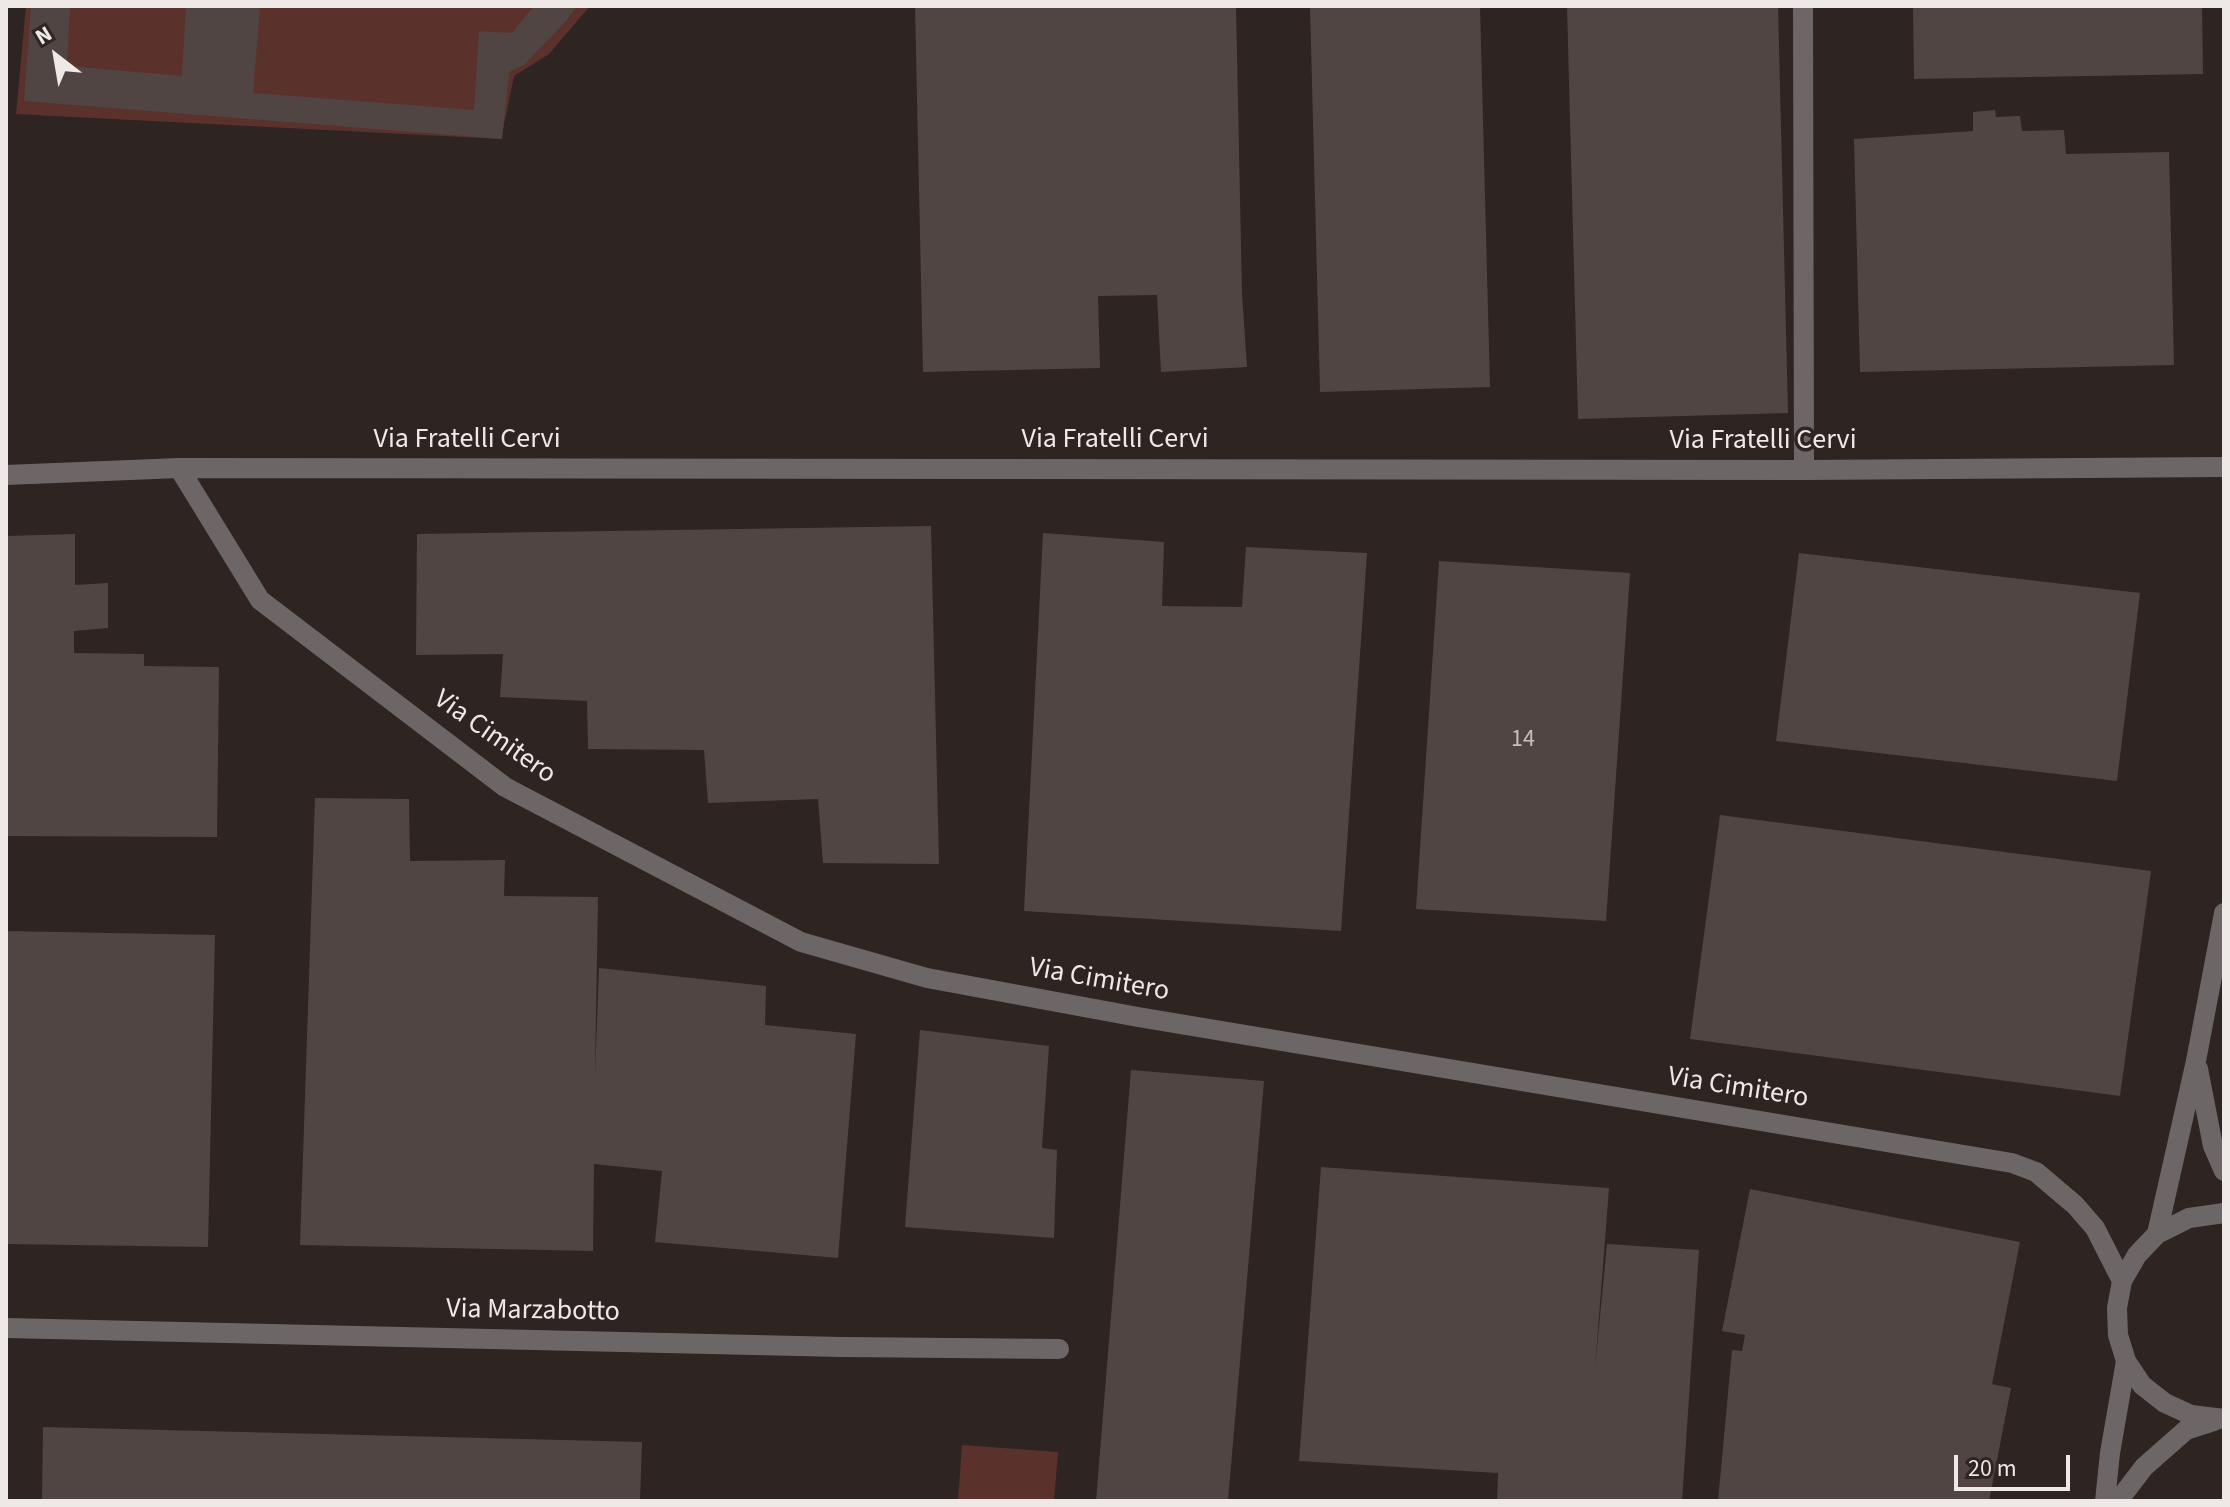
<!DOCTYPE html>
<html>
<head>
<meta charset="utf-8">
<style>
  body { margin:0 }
  #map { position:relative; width:2230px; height:1507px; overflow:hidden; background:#2e2422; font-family:"Source Sans 3",sans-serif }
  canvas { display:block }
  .frame { position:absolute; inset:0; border:8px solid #eee8e6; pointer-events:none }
  .north { position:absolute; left:16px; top:16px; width:80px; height:80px; -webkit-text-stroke:6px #2e2422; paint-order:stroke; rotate:329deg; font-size:22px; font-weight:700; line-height:32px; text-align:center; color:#eee8e6 }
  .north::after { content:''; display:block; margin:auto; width:28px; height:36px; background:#eee8e6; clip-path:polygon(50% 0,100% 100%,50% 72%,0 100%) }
  .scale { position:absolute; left:1954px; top:1455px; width:116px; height:36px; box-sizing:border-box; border:4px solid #eee8e6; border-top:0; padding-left:10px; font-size:24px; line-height:28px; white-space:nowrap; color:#eee8e6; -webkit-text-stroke:6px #2e2422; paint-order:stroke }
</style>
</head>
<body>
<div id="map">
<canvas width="2230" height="1507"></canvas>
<div class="frame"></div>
<div class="north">N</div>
<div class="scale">20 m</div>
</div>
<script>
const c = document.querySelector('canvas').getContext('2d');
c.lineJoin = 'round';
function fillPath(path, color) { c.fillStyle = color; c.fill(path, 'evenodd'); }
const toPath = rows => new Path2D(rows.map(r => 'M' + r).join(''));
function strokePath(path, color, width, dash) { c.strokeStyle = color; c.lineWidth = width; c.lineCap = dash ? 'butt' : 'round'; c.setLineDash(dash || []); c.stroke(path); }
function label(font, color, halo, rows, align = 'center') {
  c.font = font + ' "Source Sans 3",sans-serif'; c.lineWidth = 7; c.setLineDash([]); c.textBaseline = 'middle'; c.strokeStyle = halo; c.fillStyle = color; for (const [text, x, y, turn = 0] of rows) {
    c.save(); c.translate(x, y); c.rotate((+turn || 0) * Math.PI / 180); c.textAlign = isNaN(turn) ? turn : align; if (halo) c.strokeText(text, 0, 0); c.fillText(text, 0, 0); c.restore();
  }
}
const green = toPath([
  [26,6,590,6,549,54,514,76,501,139,16,114],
  [962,1445,1058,1452,1054,1501,958,1501]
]);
const building = toPath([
  [31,6,70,6,67,66,182,76,186,6,260,6,253,93,474,110,479,31,512,33,534,6,577,6,567,20,524,65,509,72,502,139,24,101],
  [915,6,1236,6,1242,294,1247,367,1161,372,1157,295,1098,296,1100,368,923,372],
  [1310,6,1480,6,1490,387,1320,392],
  [1567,6,1778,6,1788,413,1578,419],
  [1913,6,2202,6,2203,74,1914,79],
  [1995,110,1996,117,2020,116,2022,131,2064,130,2066,154,2169,152,2174,365,1860,372,1854,139,1973,131,1973,112],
  [931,526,939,864,823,863,818,799,708,803,704,750,588,749,587,701,500,697,503,654,416,655,417,534],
  [1043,533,1164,542,1162,606,1242,607,1246,547,1367,553,1341,931,1024,911],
  [75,534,75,585,108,583,108,628,74,631,74,653,144,654,144,666,219,667,217,837,6,836,6,536],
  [1799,553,2140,593,2117,781,1776,741],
  [1439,561,1630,573,1606,921,1416,909],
  [315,798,409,799,410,861,505,860,504,896,598,897,595,1075,599,968,766,986,765,1025,856,1034,838,1258,655,1242,662,1171,594,1164,593,1251,300,1245],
  [1720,815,2151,871,2120,1096,1690,1039],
  [6,931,215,935,208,1247,6,1244],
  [920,1030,1049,1046,1042,1148,1057,1150,1054,1238,905,1227],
  [1131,1070,1264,1081,1228,1501,1096,1501],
  [1321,1167,1609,1188,1595,1368,1607,1244,1699,1250,1682,1501,1497,1501,1498,1473,1299,1461],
  [1750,1189,2020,1242,1992,1384,2011,1388,1989,1501,1718,1501,1732,1350,1742,1351,1745,1335,1722,1331],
  [43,1427,642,1442,640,1501,42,1501]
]);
const minor = toPath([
  [1803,6,1804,470],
  [179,468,260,600,505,787,801,942,927,978,1138,1017,2012,1163,2036,1172,2075,1205,2095,1228,2122,1281],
  [6,475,179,468,1804,470,2224,467],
  [2198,1069,2213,1146,2224,1171],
  [2224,1213,2189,1218,2157,1234,2137,1255,2122,1281,2117,1308,2118,1335,2126,1361,2142,1385,2165,1403,2191,1415,2224,1419],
  [2157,1234,2196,1061,2224,913],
  [6,1328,842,1347,1059,1349],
  [2105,1501,2110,1453,2126,1361],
  [2118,1501,2144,1467,2186,1430,2214,1421]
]);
const numberNames = [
  ["14",1523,741]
];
const streetNames = [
  ["Via Fratelli Cervi",467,441],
  ["Via Fratelli Cervi",1115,441],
  ["Via Fratelli Cervi",1763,442],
  ["Via Cimitero",494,738,35],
  ["Via Cimitero",1099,981,10],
  ["Via Cimitero",1738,1089,9],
  ["Via Marzabotto",533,1312,1]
];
fillPath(green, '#5b322b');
fillPath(building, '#504543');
strokePath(minor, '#6c6766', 20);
label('24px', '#c6bfbd', null, numberNames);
label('28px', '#eee8e6', '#2e2422', streetNames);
</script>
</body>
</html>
